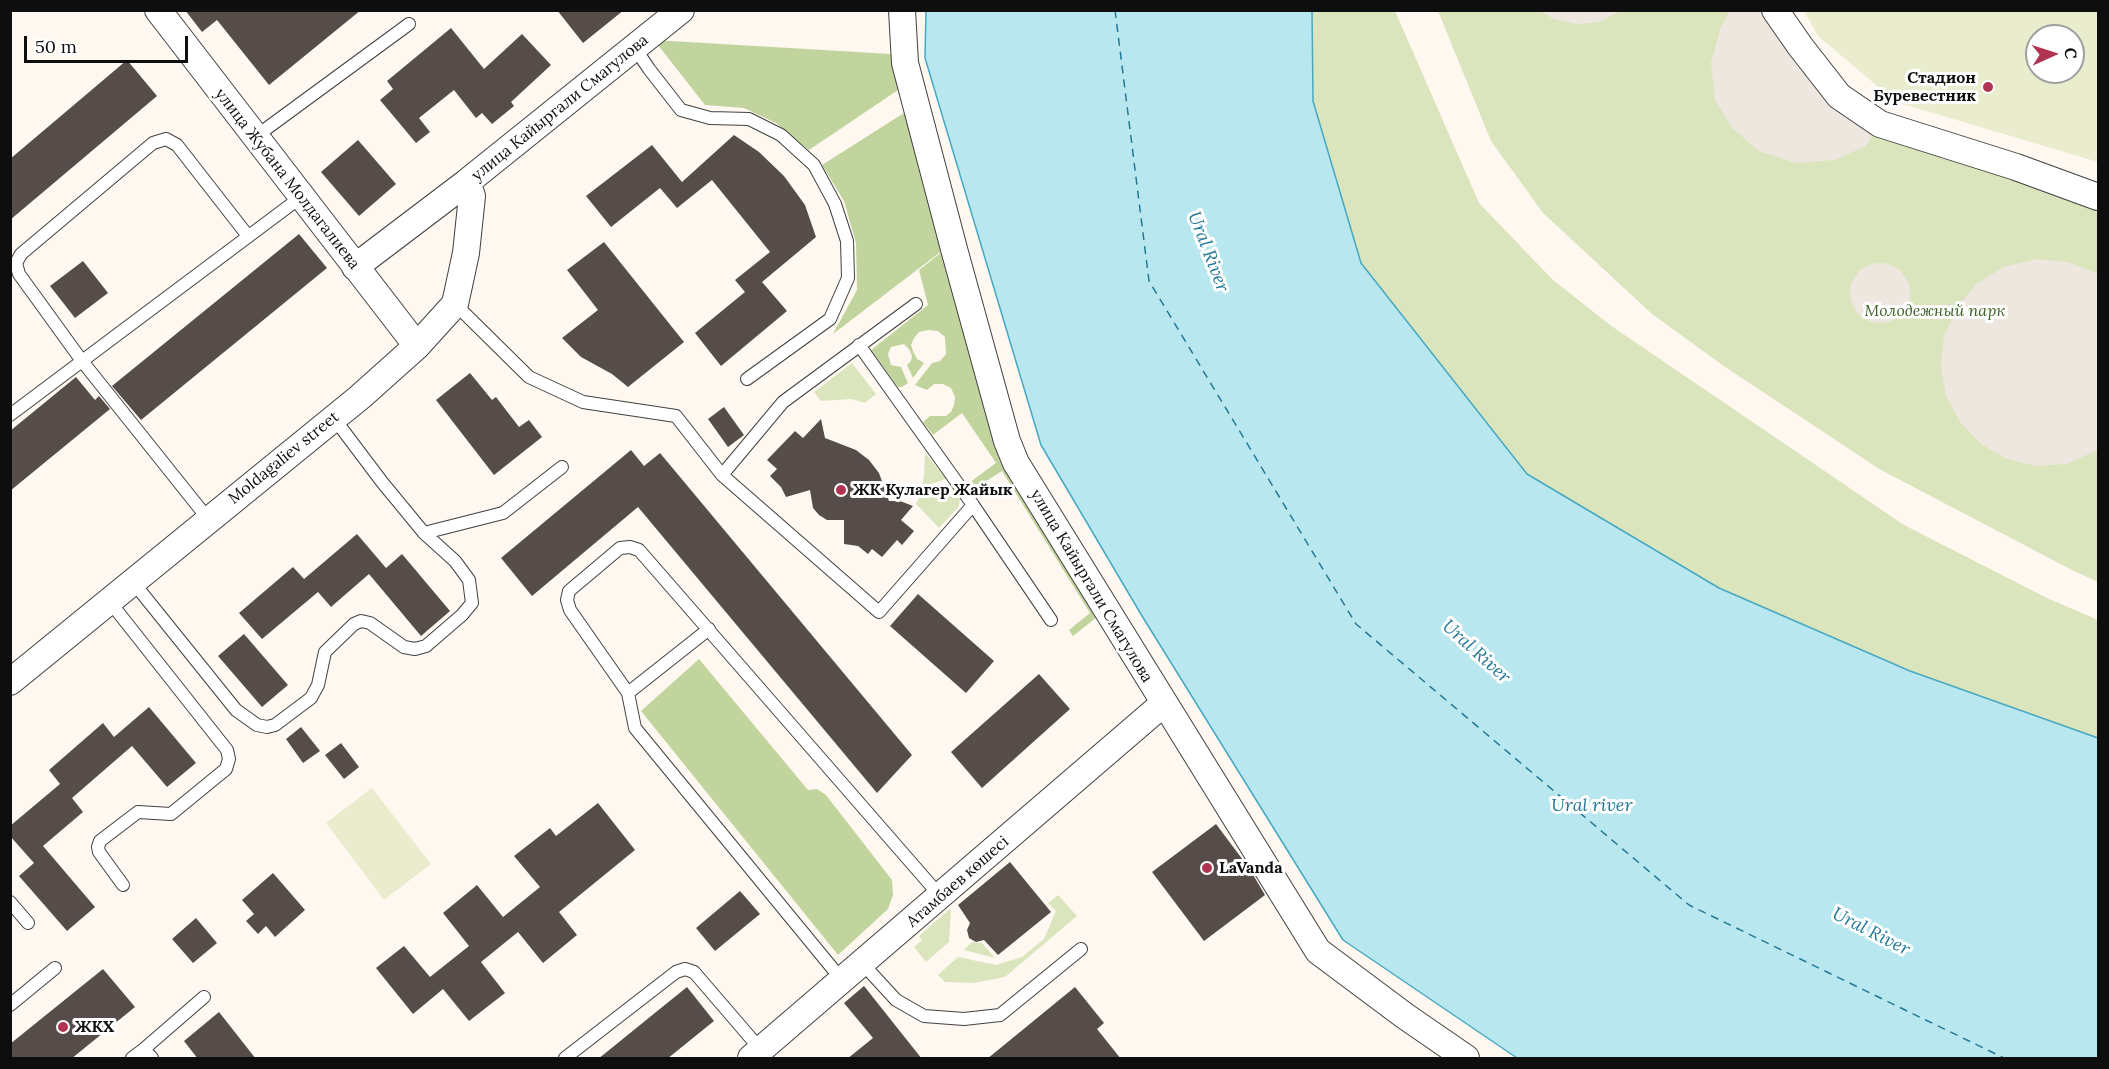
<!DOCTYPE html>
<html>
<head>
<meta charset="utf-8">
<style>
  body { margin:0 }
  #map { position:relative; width:2109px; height:1069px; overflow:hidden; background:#fef8f0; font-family:Lora,serif }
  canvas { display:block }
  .frame { position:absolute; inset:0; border:12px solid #0e0e0e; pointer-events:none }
  .north { position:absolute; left:2025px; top:24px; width:60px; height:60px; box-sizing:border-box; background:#fff; border:2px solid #9f9f9f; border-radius:50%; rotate:87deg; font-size:16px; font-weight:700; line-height:24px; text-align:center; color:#0e0e0e }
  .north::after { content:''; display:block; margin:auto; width:21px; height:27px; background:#b13352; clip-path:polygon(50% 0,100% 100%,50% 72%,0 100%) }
  .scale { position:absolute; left:24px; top:36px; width:164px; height:27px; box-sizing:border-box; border:3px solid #0e0e0e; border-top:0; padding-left:8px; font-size:18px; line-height:21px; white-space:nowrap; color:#0e0e0e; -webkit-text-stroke:4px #fff; paint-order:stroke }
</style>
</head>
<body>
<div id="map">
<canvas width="2109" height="1069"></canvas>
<div class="frame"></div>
<div class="north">С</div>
<div class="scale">50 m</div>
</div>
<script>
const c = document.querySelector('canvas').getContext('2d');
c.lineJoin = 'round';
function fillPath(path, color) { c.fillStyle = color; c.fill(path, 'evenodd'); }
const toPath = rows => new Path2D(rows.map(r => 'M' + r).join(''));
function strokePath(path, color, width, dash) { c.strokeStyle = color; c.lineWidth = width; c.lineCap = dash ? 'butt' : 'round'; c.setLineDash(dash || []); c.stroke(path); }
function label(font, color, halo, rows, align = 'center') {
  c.font = font + ' Lora,serif'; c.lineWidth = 6; c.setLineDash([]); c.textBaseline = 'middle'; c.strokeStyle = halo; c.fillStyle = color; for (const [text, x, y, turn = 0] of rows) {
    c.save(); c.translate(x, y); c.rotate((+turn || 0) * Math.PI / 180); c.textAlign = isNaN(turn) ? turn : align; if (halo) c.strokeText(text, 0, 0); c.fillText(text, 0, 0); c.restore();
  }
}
const green = toPath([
  [1312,11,1395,11,1479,203,1553,280,1610,325,1904,525,2047,598,2098,620,2098,738,1910,671,1719,588,1527,474,1361,263,1313,101],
  [1438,11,1775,11,1839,96,2098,197,2098,582,2070,569,1881,470,1725,367,1652,314,1543,213,1491,141],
  [852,363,876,394,865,403,851,399,821,401,814,392],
  [925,453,946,479,922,487,924,476],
  [950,484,960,497,959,506,939,528,916,504,922,492],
  [1058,895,1077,916,1005,977,973,983,945,982,938,975,958,957,996,965,1022,957,1044,939,1056,911,1048,903],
  [951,908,949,942,926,962,914,947,922,940,919,936],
  [972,942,982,943,995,958,964,950]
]);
const forest = toPath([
  [654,40,891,54,901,88,809,150,776,123,744,108,705,105],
  [907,111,943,250,833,334,857,290,856,243,844,201,822,165],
  [943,251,1013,473,1101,614,1073,636,1069,630,1090,613,1002,471,969,492,965,486,996,463,962,413,933,435,923,422,930,416,946,416,951,412,954,405,955,397,951,388,943,384,934,384,927,390,915,385,932,363,940,361,946,354,945,337,938,331,928,330,919,332,914,338,911,345,913,351,917,359,924,363,913,378,907,365,911,361,912,356,909,349,904,344,891,347,888,354,891,365,901,367,908,383,902,387,898,387,871,350,928,305,919,270],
  [699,659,808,790,817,789,826,795,892,880,893,895,888,909,838,955,641,711]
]);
const pitch = toPath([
  [1804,11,2098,11,2098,162,1896,102,1818,36],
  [2037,36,2073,36,2073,72,2037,72],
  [372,788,431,864,384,900,326,823]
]);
const plaza = toPath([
  [1540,11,1621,11,1599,22,1577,24,1554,19],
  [1730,11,1775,11,1880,124,1866,146,1834,160,1796,163,1759,151,1732,128,1715,100,1711,62,1721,27],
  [2036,259,2068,262,2098,274,2098,450,2066,464,2036,466,2007,459,1981,444,1960,422,1946,396,1941,366,1944,336,1957,308,1976,284,2004,267],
  '1850 293a30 30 0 1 1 60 0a30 30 0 1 1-60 0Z'
]);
const water = toPath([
  [926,11,1312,11,1313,101,1361,263,1527,474,1719,588,1910,671,2098,738,2098,1058,1517,1058,1343,940,1142,616,1041,445,925,58,926,11]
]);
const ferry = toPath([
  [1115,10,1149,281,1356,624,1689,905,2004,1058]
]);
const building = toPath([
  [185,10,361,10,269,85,217,20,202,32],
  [557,10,624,10,583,43],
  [451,28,484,69,522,34,551,65,511,102,514,106,492,124,482,113,476,118,454,90,419,118,430,132,416,143,380,100,393,89,387,81],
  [127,60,157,96,10,220,10,159],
  [734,135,759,152,784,176,805,205,816,237,762,282,787,311,721,366,695,333,745,292,735,280,770,252,712,180,677,208,660,188,611,227,586,196,652,145,682,182],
  [358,140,396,184,359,216,321,172],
  [299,234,327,268,141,420,112,386],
  [604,242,684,342,628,387,612,374,581,357,562,338,598,310,567,270],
  [83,261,108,293,75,318,50,286],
  [470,373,492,400,496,397,519,427,529,420,542,437,494,475,436,400],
  [76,377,95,400,99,396,110,409,10,491,10,431],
  [724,407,744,435,728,447,708,419],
  [821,419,825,438,856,450,869,460,879,473,889,501,900,501,913,506,901,520,914,531,902,545,897,540,882,557,872,549,868,554,858,546,844,544,844,520,827,520,819,515,813,508,810,490,786,497,781,487,770,476,777,469,767,460,795,431,803,438],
  [631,450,644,466,660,453,912,755,877,793,638,507,532,596,501,558],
  [357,534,386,568,402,554,450,611,421,636,369,574,331,607,318,592,262,639,239,613,293,567,304,579],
  [918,594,994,661,966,693,890,626],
  [244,634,288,685,262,707,218,656],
  [1039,674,1070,709,982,788,951,752],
  [149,707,196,763,167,787,132,746,72,798,83,812,43,846,95,907,67,931,19,876,34,863,10,836,10,826,60,784,49,770,103,723,114,737],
  [301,727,320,751,303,763,286,739],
  [341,743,359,767,344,779,325,755],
  [598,803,635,850,559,912,577,935,543,963,518,932,481,962,505,993,469,1021,443,989,413,1014,376,968,404,946,430,977,469,946,443,913,477,885,503,917,540,887,514,856,550,828,556,836],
  [1216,824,1249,868,1265,895,1204,941,1152,872],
  [1010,862,1051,912,998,955,984,940,976,942,969,938,967,930,970,923,958,905],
  [273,873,305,910,275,937,266,926,258,934,246,921,254,914,242,900],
  [740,891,760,914,715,951,696,928],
  [196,918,217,943,193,963,172,939],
  [103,969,135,1007,71,1059,10,1059,10,1044],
  [864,986,922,1059,847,1059,873,1038,844,1003],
  [687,987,714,1021,667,1059,598,1059],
  [1075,987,1104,1023,1097,1029,1121,1059,987,1059],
  [219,1012,256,1059,198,1059,184,1041]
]);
const lane = toPath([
  [635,48,649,69,681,110,710,118,749,119,781,135,814,165,835,204,847,241,848,278,830,319,747,379],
  [255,137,409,24],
  [455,304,529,377,583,402,676,416,722,475,783,402,916,304],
  [859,345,973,505],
  [10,415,301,197],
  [722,475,879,612,973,505,1051,620],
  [209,520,82,361,19,274,16,263,21,254,153,143,166,139,177,145,248,236],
  [424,533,503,513,562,467],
  [133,582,236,710,257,725,267,727,275,725,311,698,318,685,325,652,354,624,361,621,370,623,404,647,415,649,426,646,462,615,472,603,469,580,455,561,424,533,382,482,333,417],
  [110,602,227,750,229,759,226,769,171,814,138,812,100,841,98,847,99,852,123,885],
  [628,693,709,629],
  [10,902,28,923],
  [862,963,896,1000,924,1016,964,1019,1000,1015,1081,949],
  [842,980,635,728,628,693,570,610,567,600,569,591,620,548,630,547,639,550,941,897],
  [10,1005,55,968],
  [144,1049,204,997],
  [132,1058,144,1049,152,1058],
  [565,1058,676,972,685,969,694,972,761,1050]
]);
const street = toPath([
  [158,10,417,346],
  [902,10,905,63,954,249,1007,441,1016,463,1318,951,1405,1016,1466,1058],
  [1775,10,1800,46,1839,96,1880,124,2016,167,2098,197],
  [355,267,467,182,681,10],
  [10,682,360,397,417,346,455,304,466,253,472,196,467,182],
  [751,1058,1163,704]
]);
const markers = [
  [1988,87,6,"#b13352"],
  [841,490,6,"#b13352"],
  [1207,868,6,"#b13352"],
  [63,1027,6,"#b13352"]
];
const poiNames = [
  ["Стадион",1976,78,"right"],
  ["Буревестник",1976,96,"right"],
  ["ЖК Кулагер Жайык",853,490],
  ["LaVanda",1219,868],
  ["ЖКХ",75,1027]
];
const streetNames = [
  ["улица Кайыргали Смагулова",560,108,-39],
  ["улица Жубана Молдагалиева",287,179,52],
  ["Moldagaliev street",284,458,-39],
  ["улица Кайыргали Смагулова",1091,586,59],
  ["Атамбаев көшесі",958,882,-41]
];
const parkNames = [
  ["Молодежный парк",1935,311]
];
const waterNames = [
  ["Ural River",1208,252,69],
  ["Ural River",1476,652,42],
  ["Ural river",1592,806],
  ["Ural River",1871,932,27]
];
fillPath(green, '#dae5bd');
fillPath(forest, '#c1d49d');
fillPath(pitch, '#e9edcd');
fillPath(plaza, '#ede7df');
fillPath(water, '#b9e7f0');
strokePath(water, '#47a8c1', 1.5);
strokePath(ferry, '#237994', 1.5, [8, 6]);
fillPath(building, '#564d4b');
strokePath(lane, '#414141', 14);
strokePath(street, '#414141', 28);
strokePath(lane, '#fff', 12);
strokePath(street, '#fff', 26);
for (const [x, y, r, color] of markers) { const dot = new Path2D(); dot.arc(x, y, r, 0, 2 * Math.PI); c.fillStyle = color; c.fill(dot); strokePath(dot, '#fff', 2); }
label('bold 16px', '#0e0e0e', '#fff', poiNames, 'left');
label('16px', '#0e0e0e', '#fff', streetNames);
label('italic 16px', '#3c6024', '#fff', parkNames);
label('italic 18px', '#237994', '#fff', waterNames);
</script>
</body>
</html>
